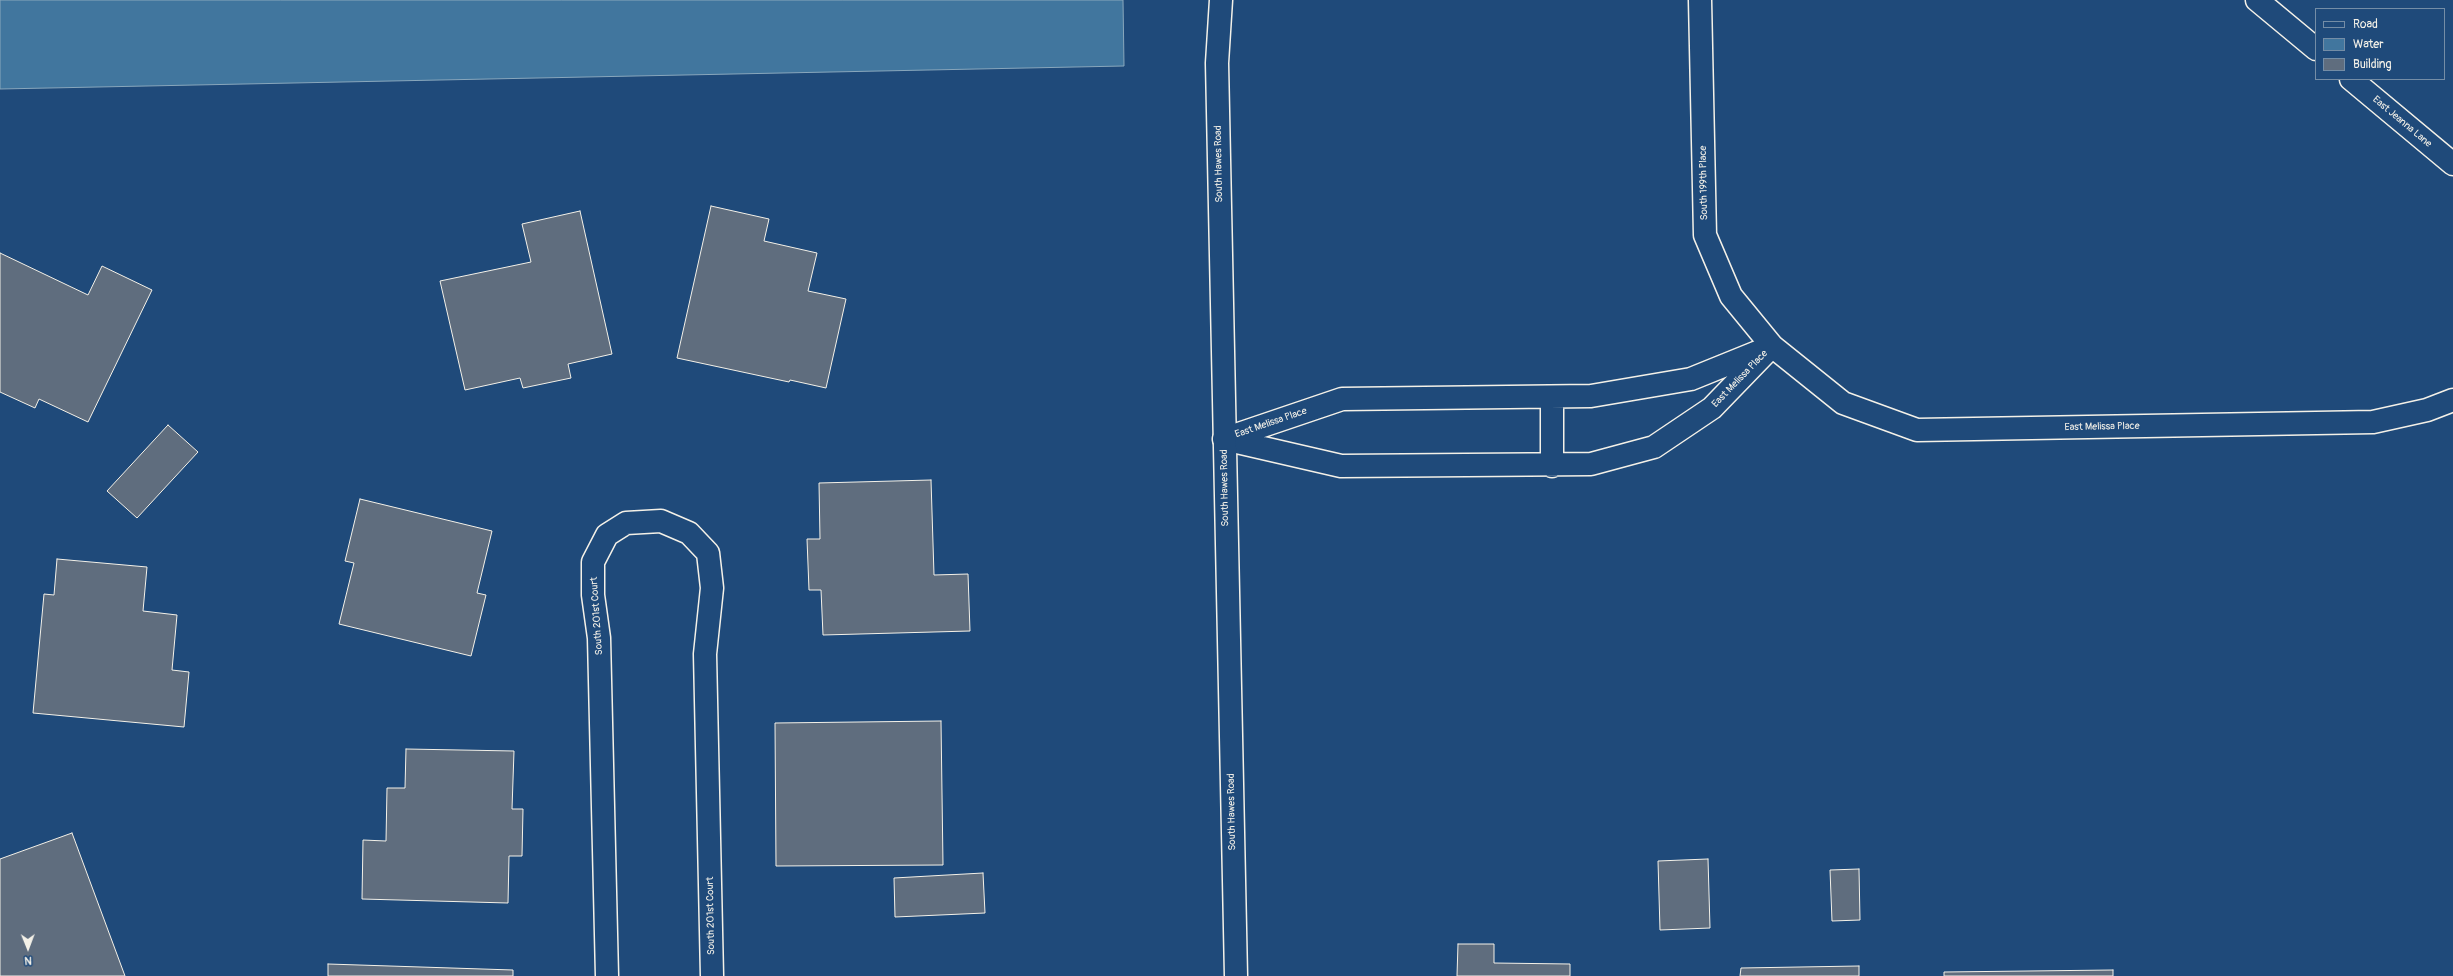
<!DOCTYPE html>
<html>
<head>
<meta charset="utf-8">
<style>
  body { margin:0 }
  #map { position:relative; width:2453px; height:976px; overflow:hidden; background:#1f4a7a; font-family:Pangolin,sans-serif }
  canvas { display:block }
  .legend { position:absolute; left:2315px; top:8px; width:130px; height:72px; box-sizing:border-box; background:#1f4a7a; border:1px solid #748da6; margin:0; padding:5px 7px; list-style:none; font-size:12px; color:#f4f1e8 }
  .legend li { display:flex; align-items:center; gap:8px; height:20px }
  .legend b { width:20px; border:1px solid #748da6 }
  .north { position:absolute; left:8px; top:928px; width:40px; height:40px; -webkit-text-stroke:3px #1f4a7a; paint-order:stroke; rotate:179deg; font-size:11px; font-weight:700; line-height:16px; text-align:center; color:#f4f1e8 }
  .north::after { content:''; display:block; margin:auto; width:14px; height:18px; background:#f4f1e8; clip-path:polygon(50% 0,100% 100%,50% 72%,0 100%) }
</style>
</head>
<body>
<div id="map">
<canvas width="2453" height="976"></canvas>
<ul class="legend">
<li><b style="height:5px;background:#1f4a7a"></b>Road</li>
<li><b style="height:11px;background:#41769e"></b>Water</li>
<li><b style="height:11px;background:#5f6d7e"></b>Building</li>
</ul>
<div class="north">N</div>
</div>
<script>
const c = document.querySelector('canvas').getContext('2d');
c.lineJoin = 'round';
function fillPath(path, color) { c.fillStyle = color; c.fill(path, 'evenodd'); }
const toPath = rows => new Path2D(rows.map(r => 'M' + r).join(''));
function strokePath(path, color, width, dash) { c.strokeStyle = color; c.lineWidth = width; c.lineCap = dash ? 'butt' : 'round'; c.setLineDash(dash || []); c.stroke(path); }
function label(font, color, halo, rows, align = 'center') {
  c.font = font + ' Pangolin,sans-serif'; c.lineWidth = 3; c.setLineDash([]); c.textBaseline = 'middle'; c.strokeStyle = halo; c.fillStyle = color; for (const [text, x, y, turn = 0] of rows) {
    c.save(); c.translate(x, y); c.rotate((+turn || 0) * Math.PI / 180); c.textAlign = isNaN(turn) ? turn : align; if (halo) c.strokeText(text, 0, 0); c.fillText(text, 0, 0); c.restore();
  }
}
const water = toPath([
  [0,0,1123,0,1124,66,0,89,0,0]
]);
const building = toPath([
  [711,206,769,219,764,241,817,253,808,291,846,299,826,388,790,380,789,382,677,358,711,206],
  [580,211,612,354,568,364,571,378,523,388,520,378,465,390,440,281,531,262,522,224,580,211],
  [0,253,88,295,102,266,152,290,88,422,39,399,35,408,0,392,0,253],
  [168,425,198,452,137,518,107,491,168,425],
  [931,480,934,575,968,574,970,631,823,635,821,590,809,590,807,539,820,539,819,483,931,480],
  [360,499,492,531,477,593,486,595,471,656,339,624,354,563,345,561,360,499],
  [57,559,147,567,143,611,177,615,172,670,189,672,184,727,33,713,44,594,54,595,57,559],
  [941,721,943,865,776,866,775,723,941,721],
  [406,749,514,751,512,809,523,809,522,856,509,856,508,903,362,899,363,840,386,841,387,788,405,788,406,749],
  [72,833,125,976,0,976,0,859,72,833],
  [1708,859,1710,928,1660,930,1658,861,1708,859],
  [1859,869,1860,920,1832,921,1830,870,1859,869],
  [983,873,985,913,895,917,894,878,983,873],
  [1458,944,1494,944,1494,963,1570,964,1570,976,1457,976,1458,944],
  [328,964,513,970,513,976,328,976,328,964],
  [1859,966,1859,976,1740,976,1741,968,1859,966],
  [2113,970,2113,976,1944,976,1944,972,2113,970]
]);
const minor = toPath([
  [1700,0,1705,235,1731,296,1772,346,1843,403,1917,430,2373,422,2427,410,2453,400],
  [2257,0,2316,49],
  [2351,79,2453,164],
  [1552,397,1552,466],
  [1224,439,1341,466,1591,464,1654,447,1712,408,1772,346],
  [1224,439,1342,399,1591,396,1691,379,1765,349],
  [607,976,599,638,593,595,593,562,607,535,626,523,661,521,689,533,708,553,712,588,705,654,712,976]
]);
const secondary = toPath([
  [1221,0,1217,63,1236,976]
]);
const streetNames = [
  ["East Jeanna Lane",2402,122,40],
  ["South Hawes Road",1219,164,-91],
  ["South 199th Place",1704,183,-91],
  ["East Melissa Place",1740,379,-46],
  ["East Melissa Place",1271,423,-19],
  ["East Melissa Place",2102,427,-1],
  ["South Hawes Road",1225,488,-91],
  ["South 201st Court",597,616,-94],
  ["South Hawes Road",1232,812,-91],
  ["South 201st Court",711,916,-91]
];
fillPath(water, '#41769e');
strokePath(water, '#89a7bc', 1);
fillPath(building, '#5f6d7e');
strokePath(building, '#f4f1e8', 1);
strokePath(minor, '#f4f1e8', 25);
strokePath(secondary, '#f4f1e8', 25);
strokePath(minor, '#1f4a7a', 22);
strokePath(secondary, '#1f4a7a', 22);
label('10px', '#f4f1e8', '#1f4a7a', streetNames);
</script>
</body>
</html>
